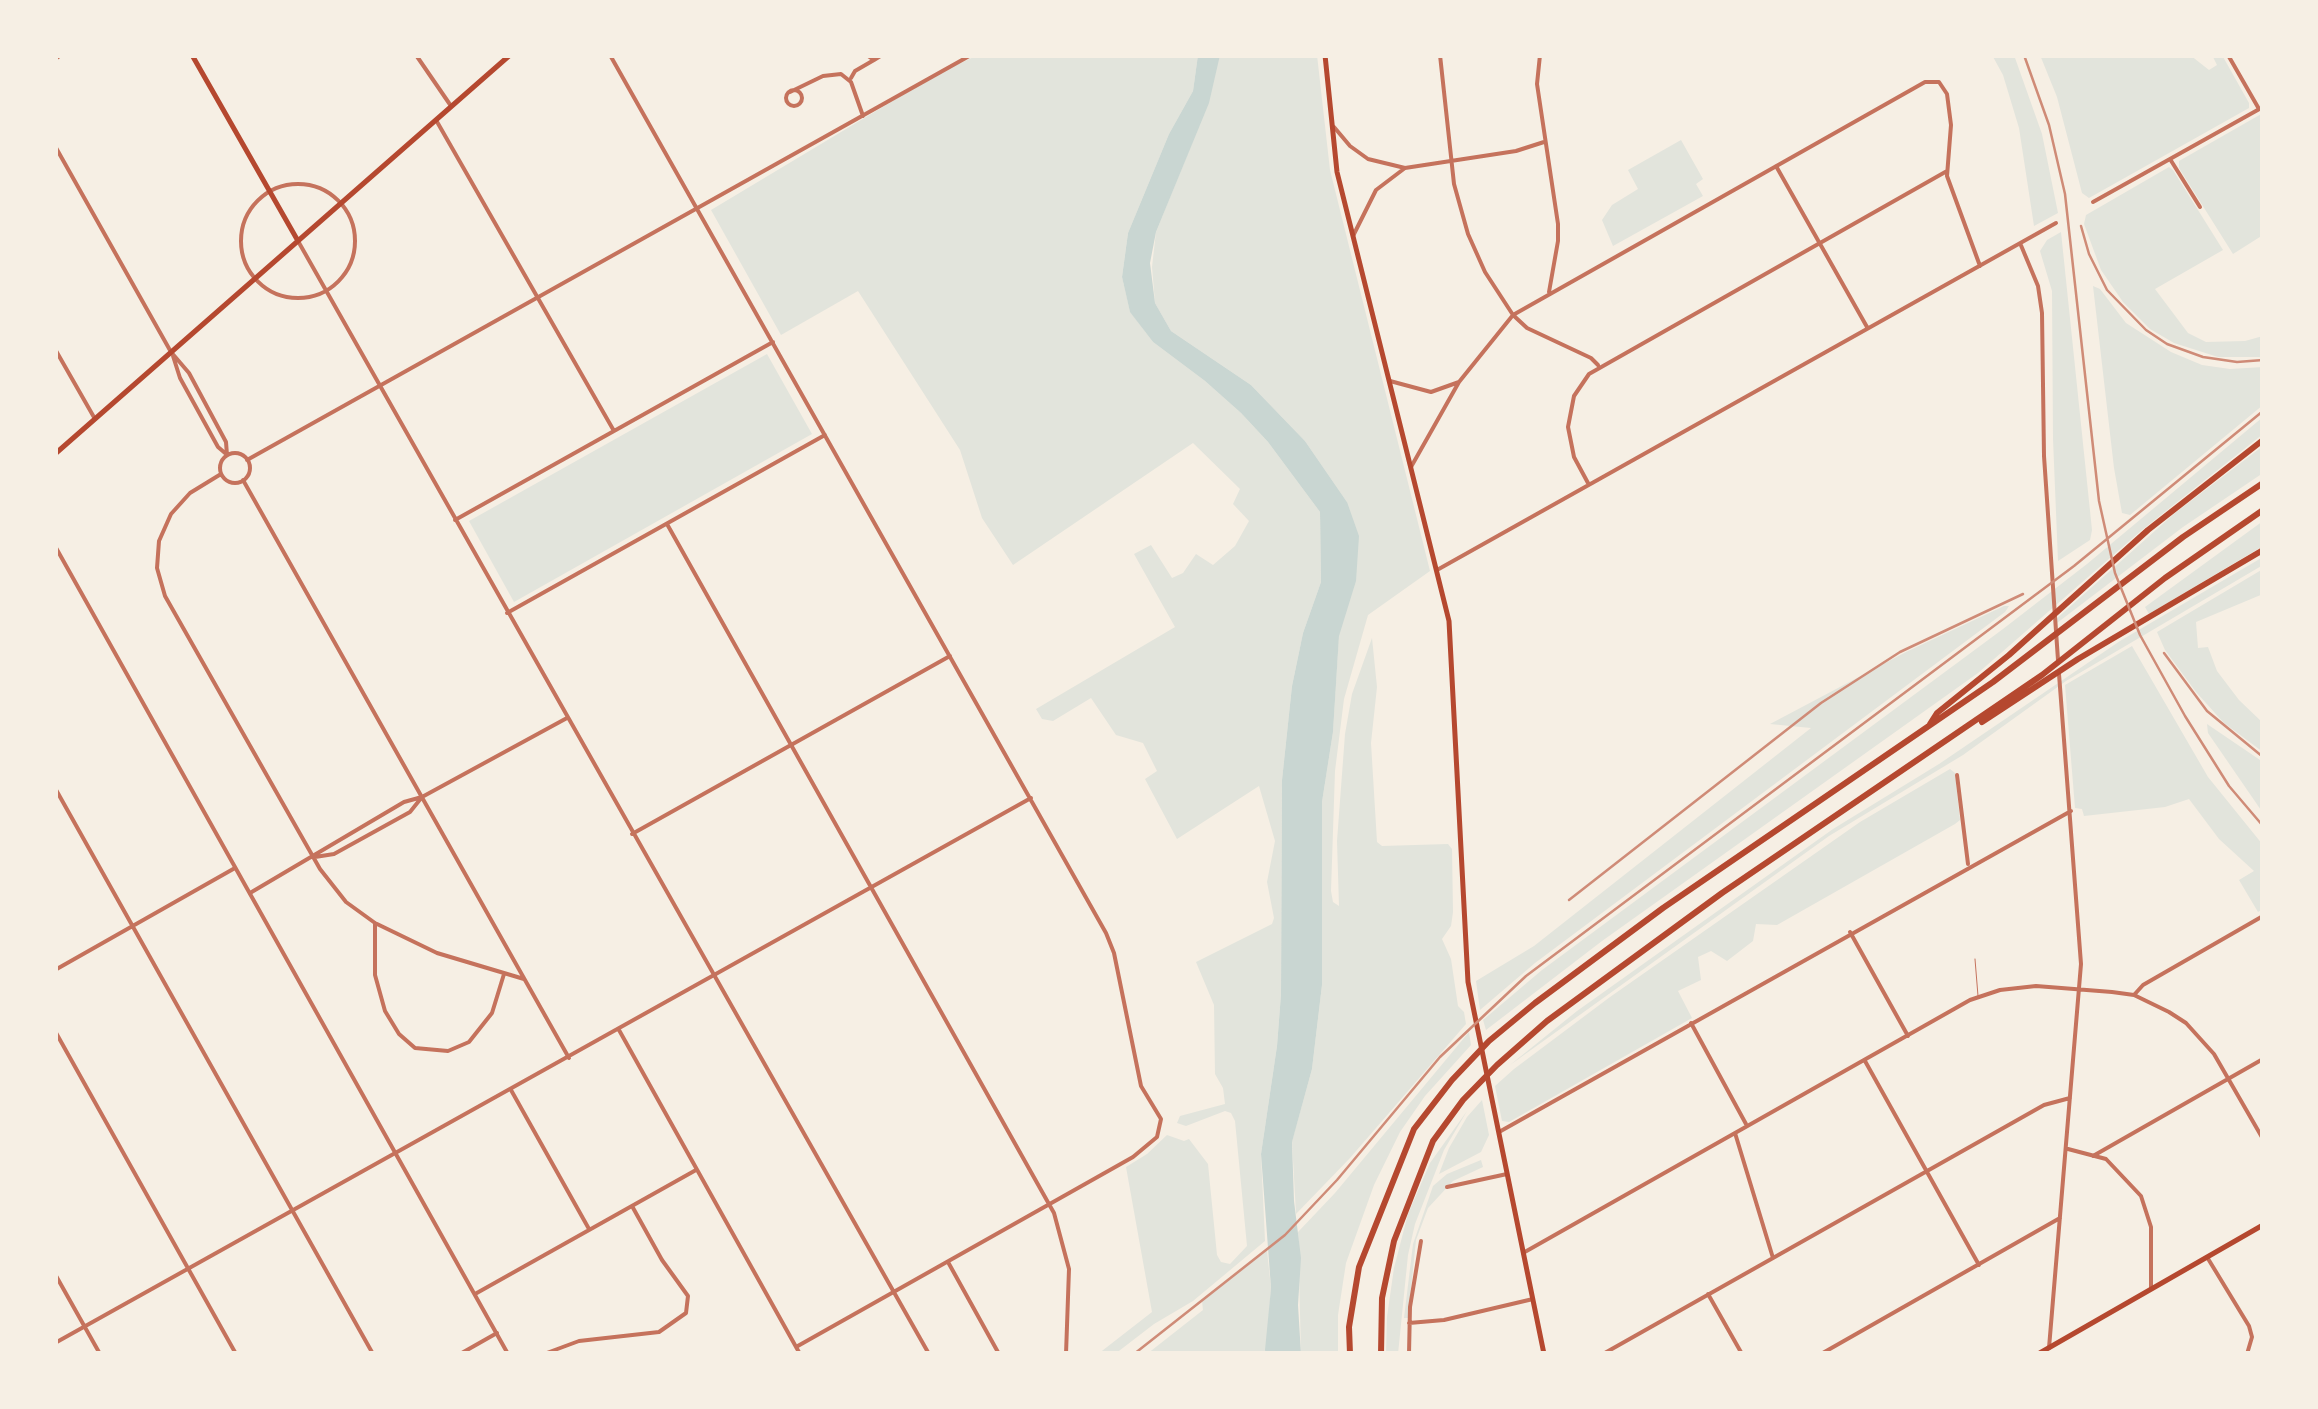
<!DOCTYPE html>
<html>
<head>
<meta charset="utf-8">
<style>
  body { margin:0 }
  #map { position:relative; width:2318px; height:1409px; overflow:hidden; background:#f6efe4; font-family:"Roboto Serif",serif }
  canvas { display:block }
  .frame { position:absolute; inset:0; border:58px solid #f6efe4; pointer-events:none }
</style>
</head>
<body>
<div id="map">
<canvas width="2318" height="1409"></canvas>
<div class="frame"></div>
</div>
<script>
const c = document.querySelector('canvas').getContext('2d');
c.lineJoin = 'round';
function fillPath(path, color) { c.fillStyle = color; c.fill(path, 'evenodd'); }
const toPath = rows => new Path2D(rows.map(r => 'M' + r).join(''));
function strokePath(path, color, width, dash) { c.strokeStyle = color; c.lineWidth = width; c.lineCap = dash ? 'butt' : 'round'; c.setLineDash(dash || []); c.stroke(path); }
const green = toPath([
  [978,55,1198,55,1193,91,1169,134,1128,233,1122,277,1130,311,1153,342,1205,381,1241,413,1268,442,1320,512,1321,582,1303,633,1292,686,1282,780,1281,994,1277,1046,1261,1154,1265,1241,1193,1301,1154,1324,1115,1354,1098,1354,1152,1312,1126,1167,1147,1154,1167,1135,1184,1141,1189,1139,1208,1164,1217,1255,1221,1262,1230,1264,1247,1246,1235,1121,1231,1113,1225,1111,1186,1126,1177,1123,1180,1116,1225,1104,1223,1088,1215,1074,1214,1005,1196,962,1272,924,1274,918,1267,882,1275,841,1259,786,1177,839,1145,779,1157,771,1143,743,1116,735,1091,698,1053,721,1042,719,1036,709,1175,627,1134,554,1151,545,1172,578,1183,573,1196,554,1213,565,1235,546,1249,521,1233,504,1240,489,1193,443,1013,565,982,518,960,450,858,291,781,335,711,210,941,72],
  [1211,55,1317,55,1330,170,1430,571,1368,615,1344,699,1335,771,1331,891,1333,902,1339,906,1337,841,1345,734,1352,694,1372,638,1377,687,1371,743,1377,842,1382,846,1448,844,1452,849,1453,912,1451,926,1442,939,1451,959,1458,1006,1464,1012,1466,1024,1350,1158,1296,1214,1292,1141,1312,1069,1322,985,1322,802,1333,732,1347,502,1305,441,1251,385,1171,331,1155,303,1152,267,1156,232,1192,143],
  [1992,55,2014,55,2042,134,2058,213,2034,226,2019,128,2003,75],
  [2040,55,2190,55,2209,70,2217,65,2212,55,2222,55,2249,103,2249,108,2089,198,2082,193,2057,97],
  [2263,113,2263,235,2233,254,2179,168,2179,161],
  [1681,140,1703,179,1696,184,1703,196,1613,246,1602,220,1612,205,1638,189,1628,170],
  [2169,167,2173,170,2223,250,2155,289,2188,333,2206,342,2245,341,2263,336,2263,357,2218,357,2174,343,2150,329,2123,302,2101,270,2084,224,2086,215],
  [2061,232,2092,530,2090,540,2058,561,2053,439,2052,291,2040,251,2047,240],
  [2093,286,2100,289,2126,323,2171,352,2202,365,2230,369,2263,367,2263,405,2130,515,2122,513,2114,468],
  [767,354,812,434,514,602,469,521],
  [2263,417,2263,434,2142,530,1978,673,1602,941,1486,1030,1483,1020,1542,970,2003,629,2087,564],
  [2263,446,2263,473,2183,527,2057,623,2055,620,2175,513],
  [2263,521,2263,546,2149,614,2145,607],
  [2263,557,2263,565,2066,681,1963,755,1829,836,1510,1065,1577,1011,1833,829,1939,764,2120,641],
  [2263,569,2263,594,2196,622,2198,648,2208,647,2217,671,2239,700,2263,723,2263,752,2224,723,2196,692,2165,650,2157,632],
  [2004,606,2009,606,2005,612,1535,963,1480,1010,1476,981,1534,946,1811,728,1770,724,1906,652],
  [2132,646,2208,777,2263,845,2263,909,2258,912,2239,880,2254,871,2219,839,2189,799,2165,807,2084,816,2082,809,2075,808,2065,685],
  [2207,724,2263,762,2263,813,2208,733],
  [1950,769,1955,773,1960,820,1955,824,1777,925,1756,924,1753,941,1727,961,1711,951,1698,957,1701,980,1678,991,1692,1018,1509,1122,1502,1121,1495,1086,1514,1069,1610,997,1860,822],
  [1469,1032,1471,1045,1425,1096,1400,1132,1374,1185,1346,1263,1338,1315,1338,1354,1301,1354,1298,1232,1335,1193],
  [1482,1100,1489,1135,1481,1152,1439,1174,1449,1148,1467,1117],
  [1467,1111,1444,1150,1415,1224,1408,1255,1398,1354,1386,1354,1387,1317,1394,1268,1408,1214,1430,1163],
  [1481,1160,1483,1167,1453,1181,1428,1208,1416,1240,1408,1318,1404,1318,1413,1244,1433,1186,1447,1174],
  [1267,1250,1271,1288,1266,1354,1186,1354,1184,1351,1180,1354,1147,1354,1203,1310,1202,1301]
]);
const water = toPath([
  [1198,55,1220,55,1209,103,1156,232,1150,263,1155,303,1171,331,1251,385,1305,441,1347,502,1359,536,1356,581,1339,636,1333,732,1322,802,1322,985,1312,1069,1292,1142,1294,1201,1301,1258,1298,1305,1301,1354,1266,1354,1265,1350,1271,1288,1261,1154,1277,1046,1281,994,1282,780,1292,686,1303,633,1321,582,1320,512,1268,442,1241,413,1205,381,1153,342,1130,312,1122,277,1128,233,1169,134,1193,91]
]);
const service = toPath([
  [1975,959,1978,996]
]);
const minor = toPath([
  [416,55,451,106],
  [610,55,1106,933,1114,953,1141,1086,1161,1119,1157,1137,1133,1157,796,1347],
  [867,55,874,60,882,55],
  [1440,55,1454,184,1468,234,1485,272,1513,315,1527,328,1591,358,1598,365],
  [1540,55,1537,84,1558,224,1558,241,1549,292],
  [2228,55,2259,109],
  [55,59,61,55],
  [851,78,855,71,874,60],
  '786 98a8 8 0 1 1 16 0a8 8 0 1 1-16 0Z',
  [790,92,823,76,841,74,851,82,863,116],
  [436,120,614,431],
  [1334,127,1350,146,1368,159,1405,168],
  [55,146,171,352,189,373,226,442,227,455],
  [2170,159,2200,207],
  [1776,166,1867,327],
  '241 241a57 57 0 1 1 114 0a57 57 0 1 1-114 0Z',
  [2093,202,2263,107],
  [1353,236,1376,190,1405,168,1516,151,1544,142],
  [298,241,929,1354],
  [2020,243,2038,286,2042,313,2044,456,2058,660],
  [55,349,95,419],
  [173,356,180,378,218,447,225,453],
  [1390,381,1431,392,1459,382],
  '220 468a15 15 0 1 1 30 0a15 15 0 1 1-30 0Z',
  [247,460,971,55],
  [1411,467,1459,382,1513,315,1925,82,1939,82,1947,94,1951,125,1947,176,1980,266],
  [221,474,190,493,171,514,159,541,157,568,165,596,320,869,346,902,375,923,437,953,524,979],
  [243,480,569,1058],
  [1588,483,1574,457,1568,427,1574,396,1589,374,1947,171],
  [455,520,773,342],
  [667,524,1054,1213,1069,1269,1066,1354],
  [1437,570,2056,223],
  [507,613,825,435],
  [1957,775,1968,864],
  [55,788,373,1354],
  [632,834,950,656],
  [315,857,334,854,410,812,422,797],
  [250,893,404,802,422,797,567,718],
  [375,923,375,975,385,1011,399,1034,415,1048,448,1051,469,1042,492,1013,504,974],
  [1850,932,1908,1036],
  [55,970,235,868],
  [2134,995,2143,985,2263,916],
  [1691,1023,1746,1124],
  [619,1030,800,1354],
  [55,1031,236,1354],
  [1865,1061,1979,1265],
  [511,1090,589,1229],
  [1499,1132,2071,811],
  [1735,1133,1773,1258],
  [2068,1149,2106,1159,2141,1196,2151,1227,2151,1289],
  [2093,1156,2263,1059],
  [1447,1187,1507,1174],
  [1523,1253,1970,1000,2000,990,2036,986,2112,992,2134,995,2169,1012,2186,1023,2214,1054,2263,1139],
  [2207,1257,2249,1326,2252,1337,2247,1354],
  [948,1262,999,1354],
  [55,1274,100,1354],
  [475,1294,696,1170],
  [1708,1294,1742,1354],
  [1409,1323,1444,1320,1533,1299],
  [55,1343,1031,798],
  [2049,1348,2081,964,2059,674],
  [460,1354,497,1333],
  [544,1354,579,1341,659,1332,686,1313,688,1296,662,1260,632,1206],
  [1409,1354,1410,1307,1421,1241],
  [1603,1354,2044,1105,2070,1098],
  [1821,1354,2060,1218]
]);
const tertiary = toPath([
  [55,546,508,1354]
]);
const secondary = toPath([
  [2038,1354,2263,1225]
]);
const primary = toPath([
  [192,55,298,241],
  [1325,55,1337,172,1449,621,1468,982,1544,1354],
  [55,454,510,55]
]);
const motorway = toPath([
  [1982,722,2078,659,2263,550],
  [1930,724,1937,713,2009,655,2148,530,2263,440],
  [1350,1354,1349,1327,1359,1267,1414,1129,1452,1080,1489,1041,1535,1003,1663,908,1993,682,2183,537,2263,483],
  [1381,1354,1382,1298,1394,1241,1433,1141,1463,1100,1497,1065,1547,1021,1722,893,2042,675,2165,578,2263,510]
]);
const rail = toPath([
  [2024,55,2049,125,2065,194,2099,501,2115,573,2140,635,2185,716,2229,786,2263,826],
  [2081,226,2089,254,2107,290,2146,330,2167,344,2203,357,2237,362,2263,360],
  [2164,653,2207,711,2263,757],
  [1569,900,1821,703,1900,652,2023,594],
  [1134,1354,1285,1235,1337,1180,1440,1057,1526,976,2074,566,2263,411]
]);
fillPath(green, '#e2e4dc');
fillPath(water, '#c9d6d2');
strokePath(service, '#c5725c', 1);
strokePath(minor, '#c5725c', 4);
strokePath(tertiary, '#c5725c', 4);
strokePath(secondary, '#b5482f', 5);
strokePath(primary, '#b5482f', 5);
strokePath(motorway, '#b5482f', 6);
strokePath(rail, '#cf8b77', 2.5);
</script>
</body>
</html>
